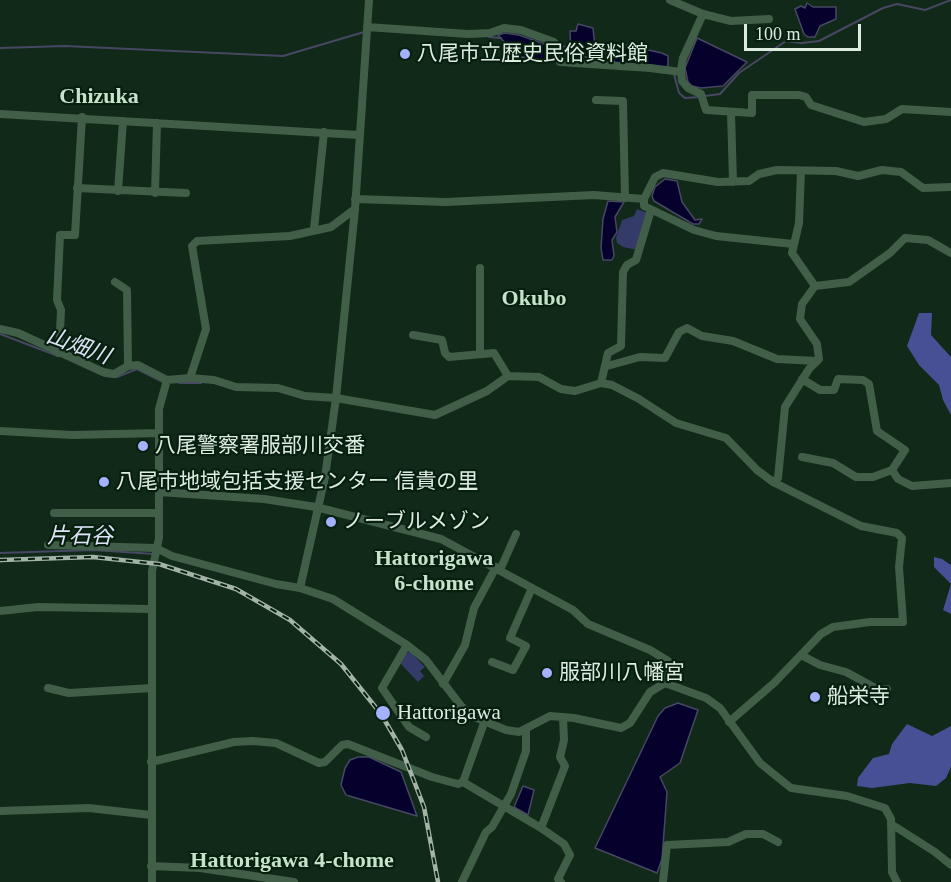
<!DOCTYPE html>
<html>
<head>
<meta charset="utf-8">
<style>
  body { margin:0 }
  #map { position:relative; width:951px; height:882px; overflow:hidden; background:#112918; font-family:"Times New Roman",serif }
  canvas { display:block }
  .scale { position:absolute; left:744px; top:24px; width:117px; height:27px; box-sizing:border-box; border:3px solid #deece0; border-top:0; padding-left:8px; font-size:18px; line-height:21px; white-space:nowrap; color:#deece0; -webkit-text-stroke:4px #071f0f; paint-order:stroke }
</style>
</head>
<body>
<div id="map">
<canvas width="951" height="882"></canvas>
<div class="scale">100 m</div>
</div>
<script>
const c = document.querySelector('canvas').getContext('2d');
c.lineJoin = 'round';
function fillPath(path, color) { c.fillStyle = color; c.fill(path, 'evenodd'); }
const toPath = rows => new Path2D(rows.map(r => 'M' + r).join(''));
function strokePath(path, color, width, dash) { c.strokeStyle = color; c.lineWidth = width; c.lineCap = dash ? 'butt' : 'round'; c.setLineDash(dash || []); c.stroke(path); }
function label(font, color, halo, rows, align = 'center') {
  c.font = font + ' "Times New Roman","Noto Sans JP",serif'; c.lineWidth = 4.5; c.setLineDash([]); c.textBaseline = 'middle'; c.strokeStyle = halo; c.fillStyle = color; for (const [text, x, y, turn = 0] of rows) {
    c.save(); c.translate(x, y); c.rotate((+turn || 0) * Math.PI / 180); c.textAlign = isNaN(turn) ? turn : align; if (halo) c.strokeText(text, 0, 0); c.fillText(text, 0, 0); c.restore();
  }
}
const green = toPath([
  [637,209,648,213,638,250,623,247,617,243,616,238,622,220,634,216],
  [410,652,425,667,420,671,424,676,418,682,401,664,405,654]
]);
const forest = toPath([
  [919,313,932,313,931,335,951,357,951,415,943,400,939,385,919,365,907,346],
  [934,557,942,559,951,565,951,614,943,610,951,584,934,567],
  [907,724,932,736,951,726,951,767,946,778,936,786,910,783,872,788,857,786,858,778,873,758,889,754,892,744]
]);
const water = toPath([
  [807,3,813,7,836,7,836,19,820,26,815,37,808,37,804,34,795,9,801,6,805,8,807,3],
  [578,24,593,28,596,58,593,60,571,50,570,31,576,31,578,24],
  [505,33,519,35,550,46,555,60,541,61,523,57,504,60,507,45,498,35,505,33],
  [697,38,747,62,723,86,701,88,692,86,688,82,685,68,697,38],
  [621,44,662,53,668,56,668,65,666,68,615,63,612,56,621,44],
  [665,179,677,181,682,202,695,220,702,219,699,224,693,224,654,201,652,196,655,187,665,179],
  [608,201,624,202,615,217,617,232,612,240,614,256,612,260,603,260,601,248,603,219,608,201],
  [678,703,698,710,680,763,660,777,667,792,662,859,657,873,595,848,658,716,665,708,678,703],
  [358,757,369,757,401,772,417,816,346,795,341,785,345,768,350,760,358,757],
  [523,786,534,790,528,815,514,807,523,786]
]);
const stream = toPath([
  [489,37,501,38],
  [561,46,573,48],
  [0,48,65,46,283,56,364,32],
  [593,51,614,53],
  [674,74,679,93,685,98,700,97],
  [705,96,720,94,739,73,786,41,802,43,819,41,883,8,897,4,925,10,951,0],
  [0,334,58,356],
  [104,376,117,377,137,369,165,383],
  [179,383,201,383],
  [0,553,93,550,154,554]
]);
const street = toPath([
  [670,0,703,14,731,21,769,19],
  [703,14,683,58,681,70,682,81,688,88,701,94,706,110,752,113,752,95,799,95,806,97,811,105,864,122,886,119,902,109,951,112],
  [367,27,468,34,490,33,504,28,521,30,554,42,558,49,560,62,650,68,681,72],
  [596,100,623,101,625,198],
  [731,112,733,182],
  [0,114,359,135],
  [801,171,799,223,792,253,815,286],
  [77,188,186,193],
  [118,191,123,121],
  [155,193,157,123],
  [355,199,446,202,594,195,644,199],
  [314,229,324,132],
  [793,244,716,236,694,230,644,206,644,199,655,177,663,173,718,182,749,181,759,174,777,170,836,171,858,176,882,170,901,172,923,188,951,187],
  [480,268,480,354],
  [115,282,127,290,128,366],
  [0,329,18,333,103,372,114,374,128,366,138,365,167,380,190,378,214,380,236,387,278,388,305,396,336,398,435,415,487,391,508,376,539,377,561,389,575,391,601,383,612,385,639,399,676,423,726,438,757,470,773,482,861,526,897,533,902,538,899,567,903,622,870,622,833,627,821,634,774,683,729,722],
  [413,335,442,340,445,353,449,357,494,353,508,376],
  [59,353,61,310,57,300,60,235,75,235,82,117],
  [607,366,640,357,665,358,679,332,687,328,702,336,733,341,777,359,817,361],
  [190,378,206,329,192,246,197,241,290,236,331,227,355,209],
  [802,379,820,390,834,390,838,379,863,380,869,384,877,431,905,450,892,470,898,479,912,486,951,483],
  [601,383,608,353,621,346,623,272,627,265,636,260,651,210],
  [0,431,72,435,159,433],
  [802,457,833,463,856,477,873,477,892,470],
  [773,482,778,478,785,407,809,369,819,359,817,344,800,319,802,304,815,286,849,282,890,253,905,238,928,240,951,253],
  [159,492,264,499,316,507,441,539,573,610,588,624,650,650,668,661,665,683],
  [54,513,158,513],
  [48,545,156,548,172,556,276,584,300,588,333,599,407,645,426,660,461,706,472,716,506,730,519,732,550,716,574,718,621,728,630,723,650,692,665,683,706,698,720,708,760,763,791,788,847,796,885,808,891,819,892,872,897,882],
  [500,570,516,534],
  [300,588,325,477,336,398,355,209,369,0],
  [0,611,38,607,151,609],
  [407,645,382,688,409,727,426,737],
  [801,655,820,665,846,672,879,690,887,689],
  [492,662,513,670,526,646,510,638,532,588],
  [443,684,465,645,474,608,496,567],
  [48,688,69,693,152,688],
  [151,762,234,742,253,741,276,743,319,763,325,762,342,745,348,744,432,777,458,784,463,782,541,828,564,844,570,855,558,879,561,882],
  [463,782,484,723],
  [0,811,89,808,151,815],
  [891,824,935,852,951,865],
  [541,828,565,766,560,757,564,740,563,717],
  [151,866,200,868,294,882],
  [152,882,152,571,159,538,159,409,167,380],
  [462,882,486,832,492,827,511,794,526,751,526,730],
  [663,882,667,845,728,842,746,834,763,834,778,842]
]);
const rail = toPath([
  [0,560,93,557,159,564,236,589,290,620,341,664,381,714,402,750,424,807,438,882]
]);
const markers = [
  [405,54,6,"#a4b1fc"],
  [143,446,6,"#a4b1fc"],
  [104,482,6,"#a4b1fc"],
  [331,522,6,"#a4b1fc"],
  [547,673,6,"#a4b1fc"],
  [815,697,6,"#a4b1fc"],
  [383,713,8,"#a4b1fc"]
];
const poiNames = [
  ["八尾市立歴史民俗資料館",417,54],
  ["八尾警察署服部川交番",155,446],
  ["八尾市地域包括支援センター 信貴の里",116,482],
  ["ノーブルメゾン",343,522],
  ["服部川八幡宮",559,673],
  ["船栄寺",827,697],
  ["Hattorigawa",397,713]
];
const neighbourhoodNames = [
  ["Chizuka",99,97],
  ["Okubo",534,299],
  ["Hattorigawa",434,559],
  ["6-chome",434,584],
  ["Hattorigawa 4-chome",292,861]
];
const waterNames = [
  ["山畑川",78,347,20],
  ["片石谷",80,537]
];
fillPath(green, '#353b68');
fillPath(forest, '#485095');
fillPath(water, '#06002d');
strokePath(water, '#474763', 1.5);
strokePath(stream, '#474763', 2);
strokePath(street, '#415e48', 8);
strokePath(rail, '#a3b4a7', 4.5);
strokePath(rail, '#071f0f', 2, [7]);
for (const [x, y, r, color] of markers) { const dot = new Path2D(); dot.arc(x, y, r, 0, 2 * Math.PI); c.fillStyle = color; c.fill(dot); strokePath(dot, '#071f0f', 2); }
label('21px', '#deece0', '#071f0f', poiNames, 'left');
label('bold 22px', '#c5e2cb', '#071f0f', neighbourhoodNames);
label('italic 22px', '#dee3f7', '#071f0f', waterNames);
</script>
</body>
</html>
